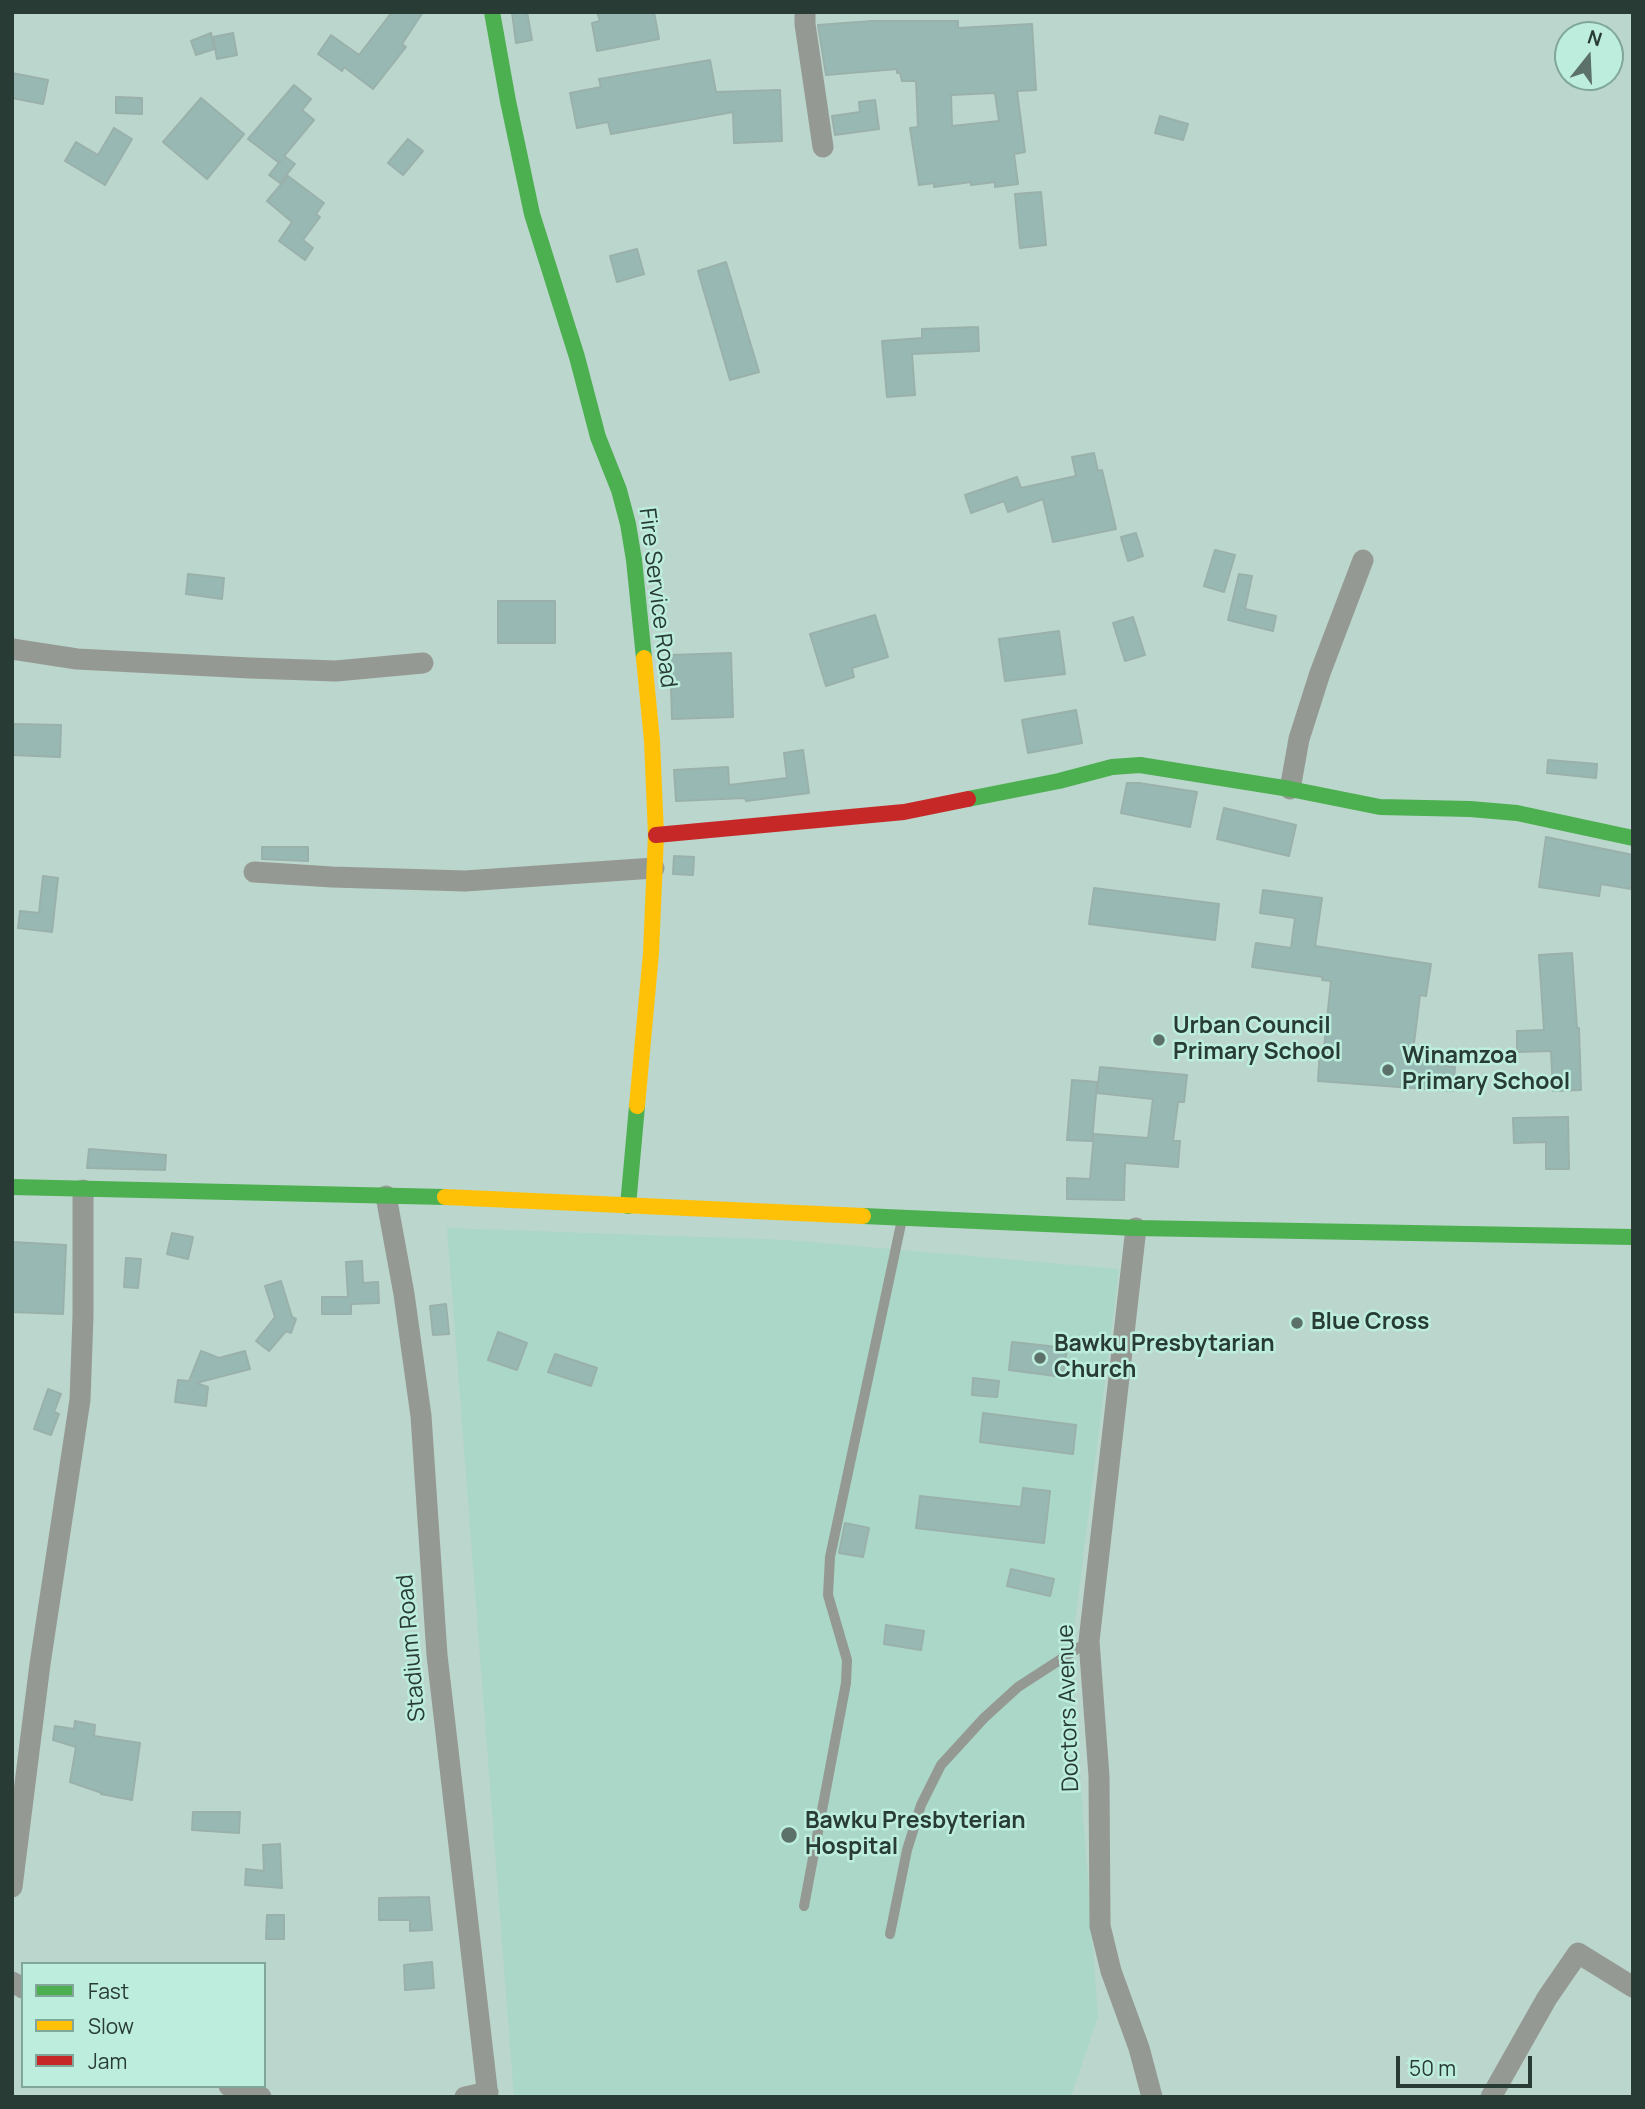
<!DOCTYPE html>
<html>
<head>
<meta charset="utf-8">
<style>
  body { margin:0 }
  #map { position:relative; width:1645px; height:2109px; overflow:hidden; background:#bbd6cc; font-family:Manrope,sans-serif }
  canvas { display:block }
  .frame { position:absolute; inset:0; border:14px solid #283b35; pointer-events:none }
  .legend { position:absolute; left:21px; top:1962px; width:245px; height:126px; box-sizing:border-box; background:#bdeedd; border:2px solid #81a69a; margin:0; padding:9px 12px; list-style:none; font-size:21px; color:#283b35 }
  .legend li { display:flex; align-items:center; gap:14px; height:35px }
  .legend b { width:35px; border:2px solid #81a69a }
  .north { position:absolute; left:1554px; top:21px; width:70px; height:70px; box-sizing:border-box; background:#bdeedd; border:2px solid #81a69a; border-radius:50%; rotate:18deg; font-size:19px; font-weight:700; line-height:28px; text-align:center; color:#283b35 }
  .north::after { content:''; display:block; margin:auto; width:24px; height:32px; background:#5b716a; clip-path:polygon(50% 0,100% 100%,50% 72%,0 100%) }
  .scale { position:absolute; left:1396px; top:2056px; width:136px; height:32px; box-sizing:border-box; border:4px solid #283b35; border-top:0; padding-left:9px; font-size:21px; line-height:24px; white-space:nowrap; color:#283b35; -webkit-text-stroke:5px #bdeedd; paint-order:stroke }
</style>
</head>
<body>
<div id="map">
<canvas width="1645" height="2109"></canvas>
<div class="frame"></div>
<ul class="legend">
<li><b style="height:9px;background:#4caf50"></b>Fast</li>
<li><b style="height:9px;background:#ffc107"></b>Slow</li>
<li><b style="height:9px;background:#c62828"></b>Jam</li>
</ul>
<div class="north">N</div>
<div class="scale">50 m</div>
</div>
<script>
const c = document.querySelector('canvas').getContext('2d');
c.lineJoin = 'round';
function fillPath(path, color) { c.fillStyle = color; c.fill(path, 'evenodd'); }
const toPath = rows => new Path2D(rows.map(r => 'M' + r).join(''));
function strokePath(path, color, width, dash) { c.strokeStyle = color; c.lineWidth = width; c.lineCap = dash ? 'butt' : 'round'; c.setLineDash(dash || []); c.stroke(path); }
function label(font, color, halo, rows, align = 'center') {
  c.font = font + ' Manrope,sans-serif'; c.lineWidth = 5; c.setLineDash([]); c.textBaseline = 'middle'; c.strokeStyle = halo; c.fillStyle = color; for (const [text, x, y, turn = 0] of rows) {
    c.save(); c.translate(x, y); c.rotate((+turn || 0) * Math.PI / 180); c.textAlign = isNaN(turn) ? turn : align; if (halo) c.strokeText(text, 0, 0); c.fillText(text, 0, 0); c.restore();
  }
}
const built = toPath([
  [447,1228,788,1240,1119,1269,1071,1655,1098,2016,1071,2097,514,2097]
]);
const building = toPath([
  [392,12,423,12,402,44,406,47,373,89,344,67,342,71,318,54,331,35,359,55,392,12],
  [512,12,527,12,532,40,516,43,512,12],
  [597,12,654,12,659,39,597,51,592,23,600,21,597,12],
  [872,21,958,21,958,28,1032,24,1036,90,1017,91,1025,152,1014,154,1018,184,995,187,995,182,971,185,971,182,934,187,934,183,919,185,910,128,918,127,916,81,902,81,900,73,897,73,897,69,826,75,818,25,872,21],
  [995,93,999,121,952,126,951,95,995,93],
  [211,33,214,49,196,55,191,41,211,33],
  [233,33,237,55,217,59,213,37,233,33],
  [710,60,716,92,780,90,782,141,734,143,733,112,611,134,608,122,577,128,570,93,601,87,599,79,710,60],
  [12,73,48,80,43,104,12,98,12,73],
  [294,85,311,99,302,110,314,120,284,156,295,164,280,183,269,175,281,160,278,162,248,139,294,85],
  [116,97,142,98,142,114,116,113,116,97],
  [201,98,244,134,207,179,163,142,201,98],
  [875,100,879,129,835,135,832,116,860,112,859,102,875,100],
  [1160,116,1188,124,1183,140,1155,133,1160,116],
  [114,128,132,139,105,185,65,161,76,142,98,155,114,128],
  [408,139,423,151,403,175,388,163,408,139],
  [288,176,324,203,316,214,320,217,303,240,313,248,305,260,279,241,292,222,267,201,288,176],
  [1041,192,1046,245,1020,248,1015,194,1041,192],
  [637,249,644,274,617,282,610,256,637,249],
  [726,262,759,372,730,380,698,271,726,262],
  [978,327,979,351,912,354,915,395,887,397,882,341,922,338,922,329,978,327],
  [1094,453,1098,471,1102,470,1116,529,1053,542,1043,499,1008,512,1004,501,971,513,965,495,1017,477,1021,488,1076,476,1072,457,1094,453],
  [1136,533,1143,556,1128,561,1121,537,1136,533],
  [1215,550,1235,555,1224,592,1204,586,1215,550],
  [188,574,224,578,222,599,186,594,188,574],
  [1239,574,1252,576,1245,609,1276,616,1273,631,1228,620,1239,574],
  [498,601,555,601,555,643,498,643,498,601],
  [875,615,888,657,852,668,854,677,826,686,810,634,875,615],
  [1133,617,1145,655,1125,661,1113,623,1133,617],
  [1059,631,1065,674,1005,681,999,639,1059,631],
  [731,653,733,717,672,719,670,655,731,653],
  [1076,710,1082,743,1028,753,1022,720,1076,710],
  [12,724,61,725,60,757,12,755,12,724],
  [803,750,809,793,746,801,745,798,676,801,674,770,728,767,729,785,787,778,784,753,803,750],
  [1548,760,1597,764,1596,778,1547,773,1548,760],
  [1127,783,1139,783,1197,792,1190,827,1121,813,1127,783],
  [1224,808,1296,825,1289,856,1217,839,1224,808],
  [1546,837,1633,855,1631,889,1601,884,1599,896,1539,887,1546,837],
  [262,847,308,847,308,861,262,859,262,847],
  [674,856,694,857,693,875,673,874,674,856],
  [43,876,58,878,52,932,18,928,20,911,39,913,43,876],
  [1094,888,1219,904,1215,940,1089,924,1094,888],
  [1263,890,1322,898,1315,946,1431,964,1426,996,1420,995,1412,1059,1428,1061,1427,1064,1455,1067,1453,1091,1318,1081,1320,1048,1324,1048,1331,981,1322,980,1323,977,1252,967,1256,943,1291,948,1295,918,1260,913,1263,890],
  [1572,953,1577,1028,1579,1028,1581,1090,1553,1091,1551,1051,1517,1052,1517,1031,1544,1030,1539,955,1572,953],
  [1100,1067,1187,1075,1184,1102,1178,1102,1173,1141,1180,1141,1178,1167,1125,1163,1124,1200,1067,1199,1067,1178,1090,1179,1094,1134,1148,1138,1153,1099,1097,1093,1100,1067],
  [1072,1080,1097,1082,1092,1141,1067,1140,1072,1080],
  [1568,1117,1569,1169,1546,1169,1546,1142,1514,1143,1513,1118,1568,1117],
  [89,1149,166,1155,165,1170,87,1168,89,1149],
  [172,1233,193,1237,188,1259,167,1254,172,1233],
  [12,1242,66,1245,63,1314,12,1312,12,1242],
  [126,1258,141,1259,138,1288,124,1287,126,1258],
  [362,1261,363,1283,378,1282,379,1303,351,1304,351,1314,322,1314,322,1297,348,1297,346,1262,362,1261],
  [281,1281,292,1317,296,1319,291,1333,286,1331,269,1351,256,1341,275,1317,265,1286,281,1281],
  [446,1304,449,1334,433,1335,430,1306,446,1304],
  [498,1332,527,1343,517,1370,488,1360,498,1332],
  [1012,1342,1067,1348,1063,1377,1009,1370,1012,1342],
  [201,1351,219,1358,245,1351,250,1369,196,1383,208,1387,206,1406,175,1402,178,1380,189,1381,201,1351],
  [555,1354,597,1368,591,1386,548,1372,555,1354],
  [973,1378,999,1381,997,1397,972,1395,973,1378],
  [48,1389,61,1394,54,1412,59,1414,51,1435,34,1429,48,1389],
  [983,1413,1076,1425,1073,1454,980,1442,983,1413],
  [1023,1488,1050,1491,1044,1543,916,1528,920,1496,1021,1507,1023,1488],
  [845,1523,869,1528,863,1557,839,1553,845,1523],
  [1011,1569,1054,1579,1050,1596,1007,1586,1011,1569],
  [886,1625,924,1631,921,1650,884,1644,886,1625],
  [75,1721,95,1725,94,1736,140,1743,132,1800,101,1794,102,1793,70,1782,76,1747,53,1740,55,1726,74,1729,75,1721],
  [193,1812,240,1812,239,1833,192,1830,193,1812],
  [280,1844,282,1888,245,1885,246,1869,264,1871,263,1845,280,1844],
  [429,1897,432,1930,410,1931,410,1920,379,1920,379,1898,429,1897],
  [267,1915,284,1915,284,1939,266,1939,267,1915],
  [432,1962,434,1988,405,1990,404,1965,432,1962]
]);
const lane = toPath([
  [804,1906,846,1683,847,1660,828,1595,830,1557,901,1224],
  [890,1934,907,1850,921,1805,941,1765,984,1718,1018,1687,1089,1641]
]);
const street = toPath([
  [805,12,805,24,823,147],
  [12,649,77,659,250,668,336,671,423,663],
  [1290,789,1299,739,1320,673,1363,560],
  [254,872,332,877,465,881,654,868],
  [386,1196,404,1294,421,1416,437,1655,488,2097],
  [1136,1228,1089,1641,1099,1776,1100,1926,1111,1971,1139,2048,1152,2097],
  [12,1887,40,1664,80,1400,83,1316,83,1190],
  [12,1982,23,1988],
  [229,2086,261,2097],
  [465,2097,488,2092],
  [1491,2097,1547,1998,1578,1953,1633,1987]
]);
const fast = toPath([
  [492,12,508,101,532,214,577,357,598,437,619,490,628,524,634,560,644,658],
  [968,799,1059,781,1112,767,1140,765,1290,789,1380,807,1470,809,1517,813,1633,838],
  [12,1187,445,1197],
  [628,1206,637,1106],
  [863,1216,1136,1228,1633,1237]
]);
const slow = toPath([
  [637,1106,651,953,656,835,652,741,644,658],
  [445,1197,863,1216]
]);
const jam = toPath([
  [656,835,904,812,968,799]
]);
const markers = [
  [1159,1040,7,"#5b716a"],
  [1388,1070,7,"#5b716a"],
  [1297,1323,7,"#5b716a"],
  [1040,1358,7,"#5b716a"],
  [789,1835,9,"#5b716a"]
];
const streetNames = [
  ["Fire Service Road",657,598,83],
  ["Stadium Road",412,1648,-95],
  ["Doctors Avenue",1069,1708,-92]
];
const poiNames = [
  ["Urban Council",1173,1027],
  ["Primary School",1173,1053],
  ["Winamzoa",1402,1057],
  ["Primary School",1402,1083],
  ["Blue Cross",1311,1323],
  ["Bawku Presbytarian",1054,1345],
  ["Church",1054,1371],
  ["Bawku Presbyterian",805,1822],
  ["Hospital",805,1848]
];
fillPath(built, '#abd7c8');
fillPath(building, '#98b9b3');
strokePath(building, '#9ab0ab', 2);
strokePath(lane, '#959993', 10);
strokePath(street, '#959993', 21);
strokePath(fast, '#4caf50', 16);
strokePath(slow, '#ffc107', 16);
strokePath(jam, '#c62828', 16);
for (const [x, y, r, color] of markers) { const dot = new Path2D(); dot.arc(x, y, r, 0, 2 * Math.PI); c.fillStyle = color; c.fill(dot); strokePath(dot, '#bdeedd', 2.5); }
label('23px', '#283b35', '#bdeedd', streetNames);
label('bold 23px', '#283b35', '#bdeedd', poiNames, 'left');
</script>
</body>
</html>
